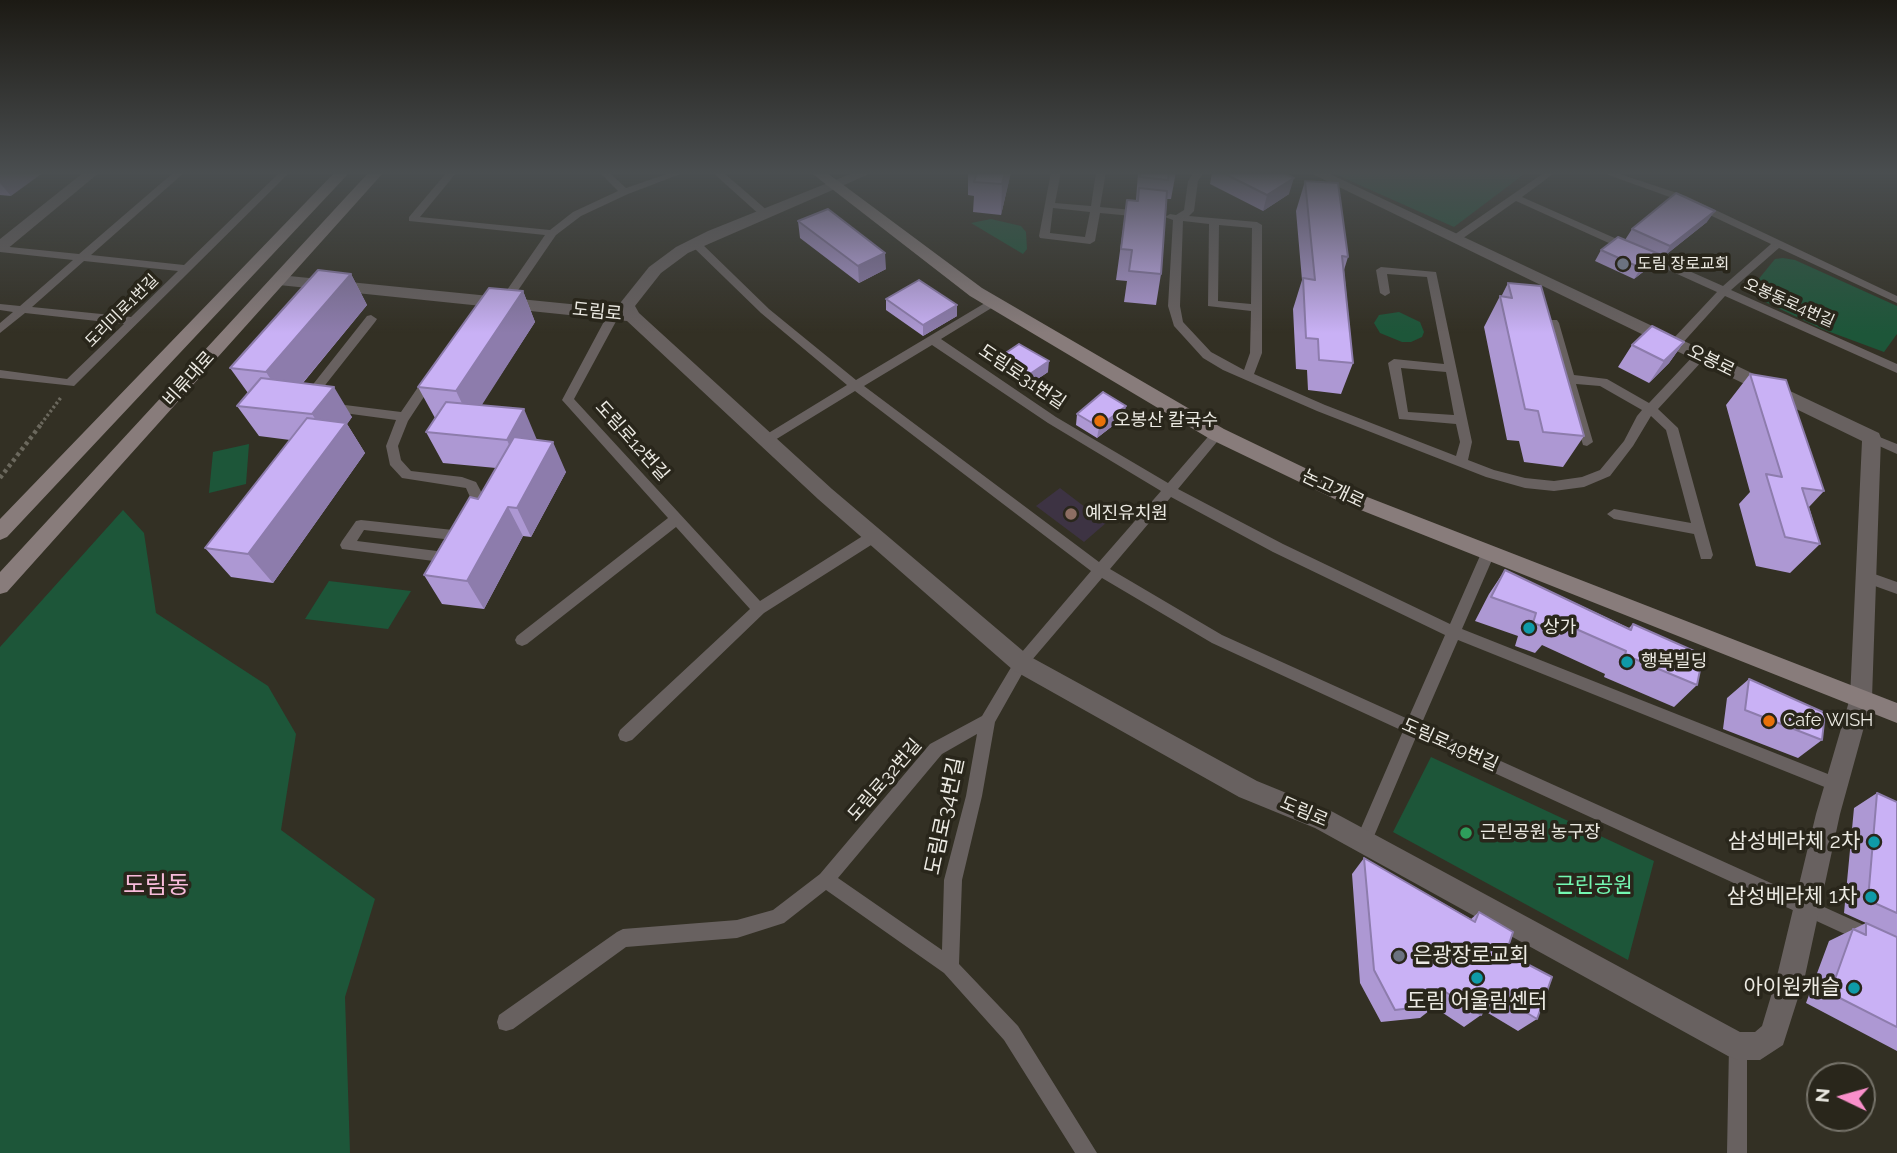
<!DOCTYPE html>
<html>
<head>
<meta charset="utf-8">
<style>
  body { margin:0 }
  #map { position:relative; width:1897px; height:1153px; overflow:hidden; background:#333024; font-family:Raleway,sans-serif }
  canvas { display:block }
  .north { position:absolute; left:1806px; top:1062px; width:70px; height:70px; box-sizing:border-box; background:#29261b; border:2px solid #77746b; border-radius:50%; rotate:275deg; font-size:19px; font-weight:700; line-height:28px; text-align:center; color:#eceae3 }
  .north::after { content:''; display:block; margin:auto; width:24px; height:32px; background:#f98fca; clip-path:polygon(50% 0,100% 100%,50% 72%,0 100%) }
</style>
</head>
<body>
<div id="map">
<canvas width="1897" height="1153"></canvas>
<div class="north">N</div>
</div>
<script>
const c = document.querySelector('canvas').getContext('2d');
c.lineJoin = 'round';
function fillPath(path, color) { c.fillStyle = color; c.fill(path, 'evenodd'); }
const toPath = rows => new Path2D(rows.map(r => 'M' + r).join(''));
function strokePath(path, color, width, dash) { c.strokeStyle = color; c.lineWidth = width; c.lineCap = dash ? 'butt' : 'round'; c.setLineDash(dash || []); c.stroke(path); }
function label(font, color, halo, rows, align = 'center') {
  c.font = font + ' Raleway,"Noto Sans KR",sans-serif'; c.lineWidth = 7; c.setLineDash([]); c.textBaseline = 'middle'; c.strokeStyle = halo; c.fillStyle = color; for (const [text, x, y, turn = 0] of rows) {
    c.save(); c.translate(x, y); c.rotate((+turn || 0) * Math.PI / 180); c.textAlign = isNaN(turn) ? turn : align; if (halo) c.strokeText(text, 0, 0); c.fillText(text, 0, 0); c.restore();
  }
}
const education = toPath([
  [1060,488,1106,523,1084,542,1036,506]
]);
const green = toPath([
  [1330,172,1527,172,1454,227],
  [991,219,1021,226,1026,232,1027,249,1023,254,971,223],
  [1783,258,1795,260,1897,306,1897,334,1884,352,1822,329,1759,299,1753,293,1753,286,1775,259],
  [1399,312,1420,322,1424,332,1422,337,1411,342,1402,342,1380,333,1374,323,1379,315],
  [249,444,246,484,209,493,213,452],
  [123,510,144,533,156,613,268,686,296,734,281,830,375,899,345,997,350,1153,0,1153,0,647],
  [329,581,411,591,388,629,305,619],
  [1431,757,1654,861,1628,960,1393,832]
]);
const pathFar1 = toPath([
  [41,424,62,396]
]);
const path = toPath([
  [0,478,42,423]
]);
const lane = toPath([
  [174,172,185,172,91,255,184,265,280,172,290,172,74,386,0,378,0,370,67,379,124,324,25,313,0,333,0,323,13,312,0,310,0,304,20,306,73,260,0,252,0,246,79,254,174,172],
  [84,261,178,271,131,317,32,307,84,261],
  [447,172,457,172,420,217,550,230,573,212,618,191,599,172,609,172,626,188,672,172,686,172,628,194,581,216,556,235,508,305,504,306,498,303,545,235,409,221,409,217,447,172],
  [712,172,723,172,769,212,769,216,761,216,712,172],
  [1051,172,1061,172,1055,203,1091,206,1096,172,1106,172,1100,207,1143,211,1148,214,1143,217,1100,213,1095,241,1090,244,1040,238,1039,236,1051,172],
  [1053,208,1090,212,1085,237,1050,233,1053,208],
  [1194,172,1204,172,1198,181,1194,211,1189,216,1257,222,1262,225,1262,353,1254,374,1325,405,1456,456,1460,442,1456,424,1399,419,1388,363,1394,359,1444,364,1427,277,1387,274,1390,293,1385,296,1380,293,1376,270,1381,267,1436,272,1472,442,1468,460,1494,470,1525,478,1554,481,1582,477,1600,470,1624,441,1637,416,1642,410,1600,386,1576,384,1593,442,1587,446,1583,445,1547,323,1549,320,1557,320,1559,323,1574,375,1607,379,1649,403,1696,353,1704,353,1704,359,1658,409,1678,428,1713,555,1711,559,1701,559,1694,534,1614,519,1607,514,1614,509,1691,523,1666,430,1651,416,1633,446,1610,476,1584,487,1554,491,1525,488,1486,477,1317,411,1223,370,1203,358,1174,326,1168,306,1173,220,1165,217,1170,214,1176,215,1184,210,1188,181,1194,172],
  [1183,221,1209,224,1208,306,1251,311,1250,353,1244,370,1211,352,1183,322,1180,306,1183,221],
  [1219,225,1252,228,1251,304,1218,301,1219,225],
  [1401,368,1446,372,1454,415,1408,412,1401,368],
  [1545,172,1556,172,1522,197,1723,286,1771,244,1678,200,1600,172,1614,172,1686,196,1897,296,1897,303,1779,248,1731,290,1897,364,1897,373,1725,296,1679,347,1671,347,1671,341,1717,292,1516,201,1459,241,1451,241,1451,237,1545,172],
  [695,240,699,241,769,309,856,380,990,300,998,300,998,304,941,339,1056,417,1168,483,1213,431,1221,431,1223,434,1221,437,1178,489,1283,544,1450,624,1483,549,1493,549,1495,553,1462,629,1843,780,1845,785,1843,790,1837,792,1458,640,1421,725,1897,940,1897,958,1416,737,1369,848,1363,850,1357,848,1355,842,1403,731,1212,643,1102,578,1026,667,995,722,982,796,962,880,959,964,1018,1026,1097,1153,1075,1153,1004,1040,944,973,826,890,784,923,737,938,626,947,513,1029,506,1031,499,1029,497,1022,499,1015,617,932,623,929,737,920,773,910,820,874,930,744,982,716,1016,659,1091,571,855,391,770,443,762,443,760,440,762,437,847,385,761,313,691,245,691,241,695,240],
  [932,345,1048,423,1161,491,1099,562,864,386,932,345],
  [1171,497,1273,552,1445,635,1408,719,1222,635,1110,569,1171,497],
  [977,734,966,796,944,880,942,950,838,878,942,754,977,734],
  [614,310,620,314,574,399,760,601,869,532,874,531,881,536,879,540,764,613,632,740,626,742,620,740,618,735,620,730,750,609,676,527,527,644,522,646,517,644,515,640,517,636,668,518,562,400,608,314,614,310],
  [371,315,377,319,375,322,311,403,303,403,301,400,303,397,367,316,371,315],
  [431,373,437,377,408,421,398,446,401,460,411,471,462,477,476,482,484,497,472,517,467,518,460,513,470,497,466,488,402,478,390,465,386,446,396,420,329,411,323,407,329,403,401,412,427,374,431,373],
  [1872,434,1897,444,1897,454,1868,441,1866,438,1868,435,1872,434],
  [361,520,453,530,460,535,453,540,364,530,357,541,437,551,443,541,453,541,455,545,453,549,446,561,441,562,342,549,340,545,342,541,356,521,361,520],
  [1866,571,1897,582,1897,594,1861,581,1859,577,1861,573,1866,571],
  [1738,1037,1745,1039,1747,1046,1747,1153,1727,1153,1729,1046,1731,1039,1738,1037]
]);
const street = toPath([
  [84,172,100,172,6,250,0,252,0,239,84,172],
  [855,172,874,172,688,253,661,273,646,292,635,306,639,313,832,489,1029,656,1257,781,1333,812,1740,1032,1755,1032,1762,1026,1777,976,1816,814,1850,698,1862,441,1308,172,1326,172,1879,433,1881,438,1872,698,1840,814,1805,976,1783,1045,1760,1060,1738,1060,1728,1056,1315,828,1239,797,1013,670,818,499,627,321,279,285,271,280,279,275,620,309,621,302,649,267,676,247,708,231,855,172]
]);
const secondary = toPath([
  [335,172,350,172,7,537,0,540,0,519,335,172],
  [369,172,384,172,7,592,0,594,0,572,369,172],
  [810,172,826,172,982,288,1224,429,1357,493,1897,703,1897,723,1343,503,1210,439,970,296,810,172]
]);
const wall = toPath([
  [0,172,11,196,0,195],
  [968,172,1011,172,1001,215,973,212,974,196,968,195],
  [1138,172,1176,172,1171,199,1167,199,1161,274,1156,305,1124,302,1127,281,1116,280,1127,200,1136,200],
  [1212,172,1282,172,1289,194,1263,211,1210,184],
  [1305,181,1348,257,1344,270,1353,363,1341,394,1308,390,1307,370,1296,369,1293,309,1302,280,1296,211],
  [798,221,886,269,859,283,800,238],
  [1707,222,1663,257,1659,255,1652,265,1634,279,1595,261,1601,250,1625,240,1632,229],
  [351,274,367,305,303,383,352,417,347,424,365,453,273,583,231,577,205,548,290,440,259,436,237,406,248,393,230,368],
  [1508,283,1584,436,1563,467,1524,462,1519,441,1507,440,1484,327,1500,296,1501,297],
  [523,291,535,322,481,405,537,440,566,472,531,537,523,536,484,609,442,604,424,575,478,499,496,468,443,463,426,432,436,418,435,418,418,387],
  [886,299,957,316,923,336,886,310],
  [1684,342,1669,363,1649,383,1618,367,1632,345],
  [1001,356,1048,372,1026,387,1001,367],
  [1750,374,1824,491,1809,507,1820,544,1790,573,1756,566,1739,504,1750,492,1726,405],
  [1077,414,1124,417,1097,438,1076,425],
  [1505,570,1629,628,1633,624,1697,685,1674,707,1604,677,1605,674,1542,645,1535,653,1515,646,1518,636,1475,621,1489,594],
  [1749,679,1822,740,1798,758,1723,729,1727,698],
  [1877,793,1897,802,1897,937,1844,913,1854,808],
  [1364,858,1471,919,1479,912,1506,953,1537,1019,1518,1031,1483,1010,1481,1015,1464,1027,1434,1007,1420,1018,1381,1022,1360,983,1352,874],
  [1866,923,1897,937,1897,1051,1806,1003,1829,941]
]);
const shadedWall = toPath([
  [0,172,44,172,11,196,0,183],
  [1005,172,1011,172,1001,215,1002,184],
  [1294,178,1289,194,1263,211,1267,195],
  [1715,211,1707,222,1663,257,1670,246],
  [885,253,886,269,859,283,858,266],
  [1659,254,1652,265,1634,279,1641,268],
  [351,274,367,305,286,403,266,372],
  [523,291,535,322,471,422,456,391],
  [957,305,957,316,923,336,923,325],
  [1684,342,1669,363,1649,383,1664,361],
  [1049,361,1048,372,1026,387,1027,376],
  [334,387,352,417,347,424,365,453,273,583,248,554,331,443,312,414],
  [1126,406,1124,417,1097,438,1099,427],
  [524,409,537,440,521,471,507,440],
  [553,442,566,472,531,537,517,508],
  [508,507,523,536,484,609,467,581]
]);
const building = toPath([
  [977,172,1005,172,1002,184,974,182,977,172],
  [1140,172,1169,172,1168,180,1140,177,1140,172],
  [1221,172,1282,172,1294,178,1267,195,1221,172],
  [1305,181,1338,183,1348,257,1342,256,1353,363,1319,360,1318,339,1306,338,1303,278,1315,280,1305,181],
  [1139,188,1167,191,1161,274,1129,271,1132,250,1121,249,1127,200,1138,201,1139,188],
  [1676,193,1715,211,1670,246,1632,229,1676,193],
  [828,209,885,253,858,266,798,221,828,209],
  [1618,237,1659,254,1641,268,1601,250,1618,237],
  [318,270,351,274,266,372,230,368,318,270],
  [919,280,957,305,923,325,886,299,919,280],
  [1508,283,1541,286,1584,436,1543,432,1538,411,1525,409,1500,296,1512,298,1508,283],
  [489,288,523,291,456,391,418,387,489,288],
  [1652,326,1684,342,1664,361,1632,345,1652,326],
  [1019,344,1049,361,1027,376,1001,356,1019,344],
  [1750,374,1786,380,1824,491,1802,488,1820,544,1785,537,1766,474,1782,477,1750,374],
  [261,378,334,387,312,414,237,406,261,378],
  [1103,392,1126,406,1099,427,1077,414,1103,392],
  [446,402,524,409,507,440,426,432,446,402],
  [307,418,346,423,248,554,205,548,307,418],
  [514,437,553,442,517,508,508,507,467,581,424,575,470,497,478,499,514,437],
  [1505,570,1631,630,1633,624,1703,655,1697,685,1625,655,1626,651,1558,621,1553,630,1533,623,1536,613,1491,597,1505,570],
  [1749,679,1825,713,1822,740,1745,710,1749,679],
  [1877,793,1897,802,1897,913,1868,900,1877,793],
  [1364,858,1475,922,1479,912,1513,932,1506,953,1552,977,1537,1019,1491,991,1481,1015,1441,989,1436,1005,1395,1010,1374,970,1364,858],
  [1866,923,1897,937,1897,1027,1830,993,1853,929,1866,935,1866,923]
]);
const markers = [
  [1623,264,7,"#6b7280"],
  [1100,421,7,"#e8710a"],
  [1071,514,7,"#8d6e63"],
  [1529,628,7,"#0f9aa8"],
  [1627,662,7,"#0f9aa8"],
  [1769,721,7,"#e8710a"],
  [1466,833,7,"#2e9e5b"],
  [1874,842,7,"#0f9aa8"],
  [1871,897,7,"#0f9aa8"],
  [1399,956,7,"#6b7280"],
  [1477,978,7,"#0f9aa8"],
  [1854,988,7,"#0f9aa8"]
];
const farPoinames = [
  ["도림 장로교회",1637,264]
];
const farStreetnames = [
  ["오봉동로4번길",1789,303,24],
  ["도리미로1번길",122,311,-45]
];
const streetNames = [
  ["도림로",597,312,6],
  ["오봉로",1711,361,26],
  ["도림로31번길",1022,377,34],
  ["비류대로",189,379,-48],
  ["도림로12번길",632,441,48],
  ["논고개로",1333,489,25],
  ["도림로49번길",1450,745,24],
  ["도림로32번길",885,780,-49],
  ["도림로",1304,812,23]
];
const poiNames = [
  ["오봉산 칼국수",1114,421],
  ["예진유치원",1085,514],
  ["상가",1543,628],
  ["행복빌딩",1641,662],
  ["Cafe WISH",1783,721],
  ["근린공원 농구장",1480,833]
];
const nearStreetnames = [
  ["도림로34번길",945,816,-78]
];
const nearPoinames = [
  ["삼성베라체 2차",1860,842],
  ["삼성베라체 1차",1857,897],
  ["은광장로교회",1413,956,"left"],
  ["아이원캐슬",1840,988],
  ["도림 어울림센터",1477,1002,"center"]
];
const nearParknames = [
  ["근린공원",1594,886]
];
const nearQuarternames = [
  ["도림동",156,886]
];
fillPath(education, '#3d3343');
fillPath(green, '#1d5639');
strokePath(pathFar1, '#6b685d', 3.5, [2.5, 2.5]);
strokePath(path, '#6b685d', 4.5, [3.5, 3.5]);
fillPath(lane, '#686160');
fillPath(street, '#686160');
fillPath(secondary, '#887c7b');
fillPath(wall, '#ad98d3');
fillPath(shadedWall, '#8d7cac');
fillPath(building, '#c9b1f5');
strokePath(building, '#8d7cac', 2);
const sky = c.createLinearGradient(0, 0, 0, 333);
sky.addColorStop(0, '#1c1a14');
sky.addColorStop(0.52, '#4a4e50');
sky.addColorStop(1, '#4a4e5000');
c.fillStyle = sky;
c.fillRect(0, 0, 1897, 333);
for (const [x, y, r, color] of markers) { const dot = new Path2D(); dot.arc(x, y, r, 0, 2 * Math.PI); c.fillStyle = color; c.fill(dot); strokePath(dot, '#29261b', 2.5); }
label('16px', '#eceae3', '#29261b', farPoinames, 'left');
label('16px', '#eceae3', '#29261b', farStreetnames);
label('18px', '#eceae3', '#29261b', streetNames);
label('18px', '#eceae3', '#29261b', poiNames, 'left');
label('21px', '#eceae3', '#29261b', nearStreetnames);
label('21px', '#eceae3', '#29261b', nearPoinames, 'right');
label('21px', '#74f8b2', '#29261b', nearParknames);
label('24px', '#f7bbda', '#29261b', nearQuarternames);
</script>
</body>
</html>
